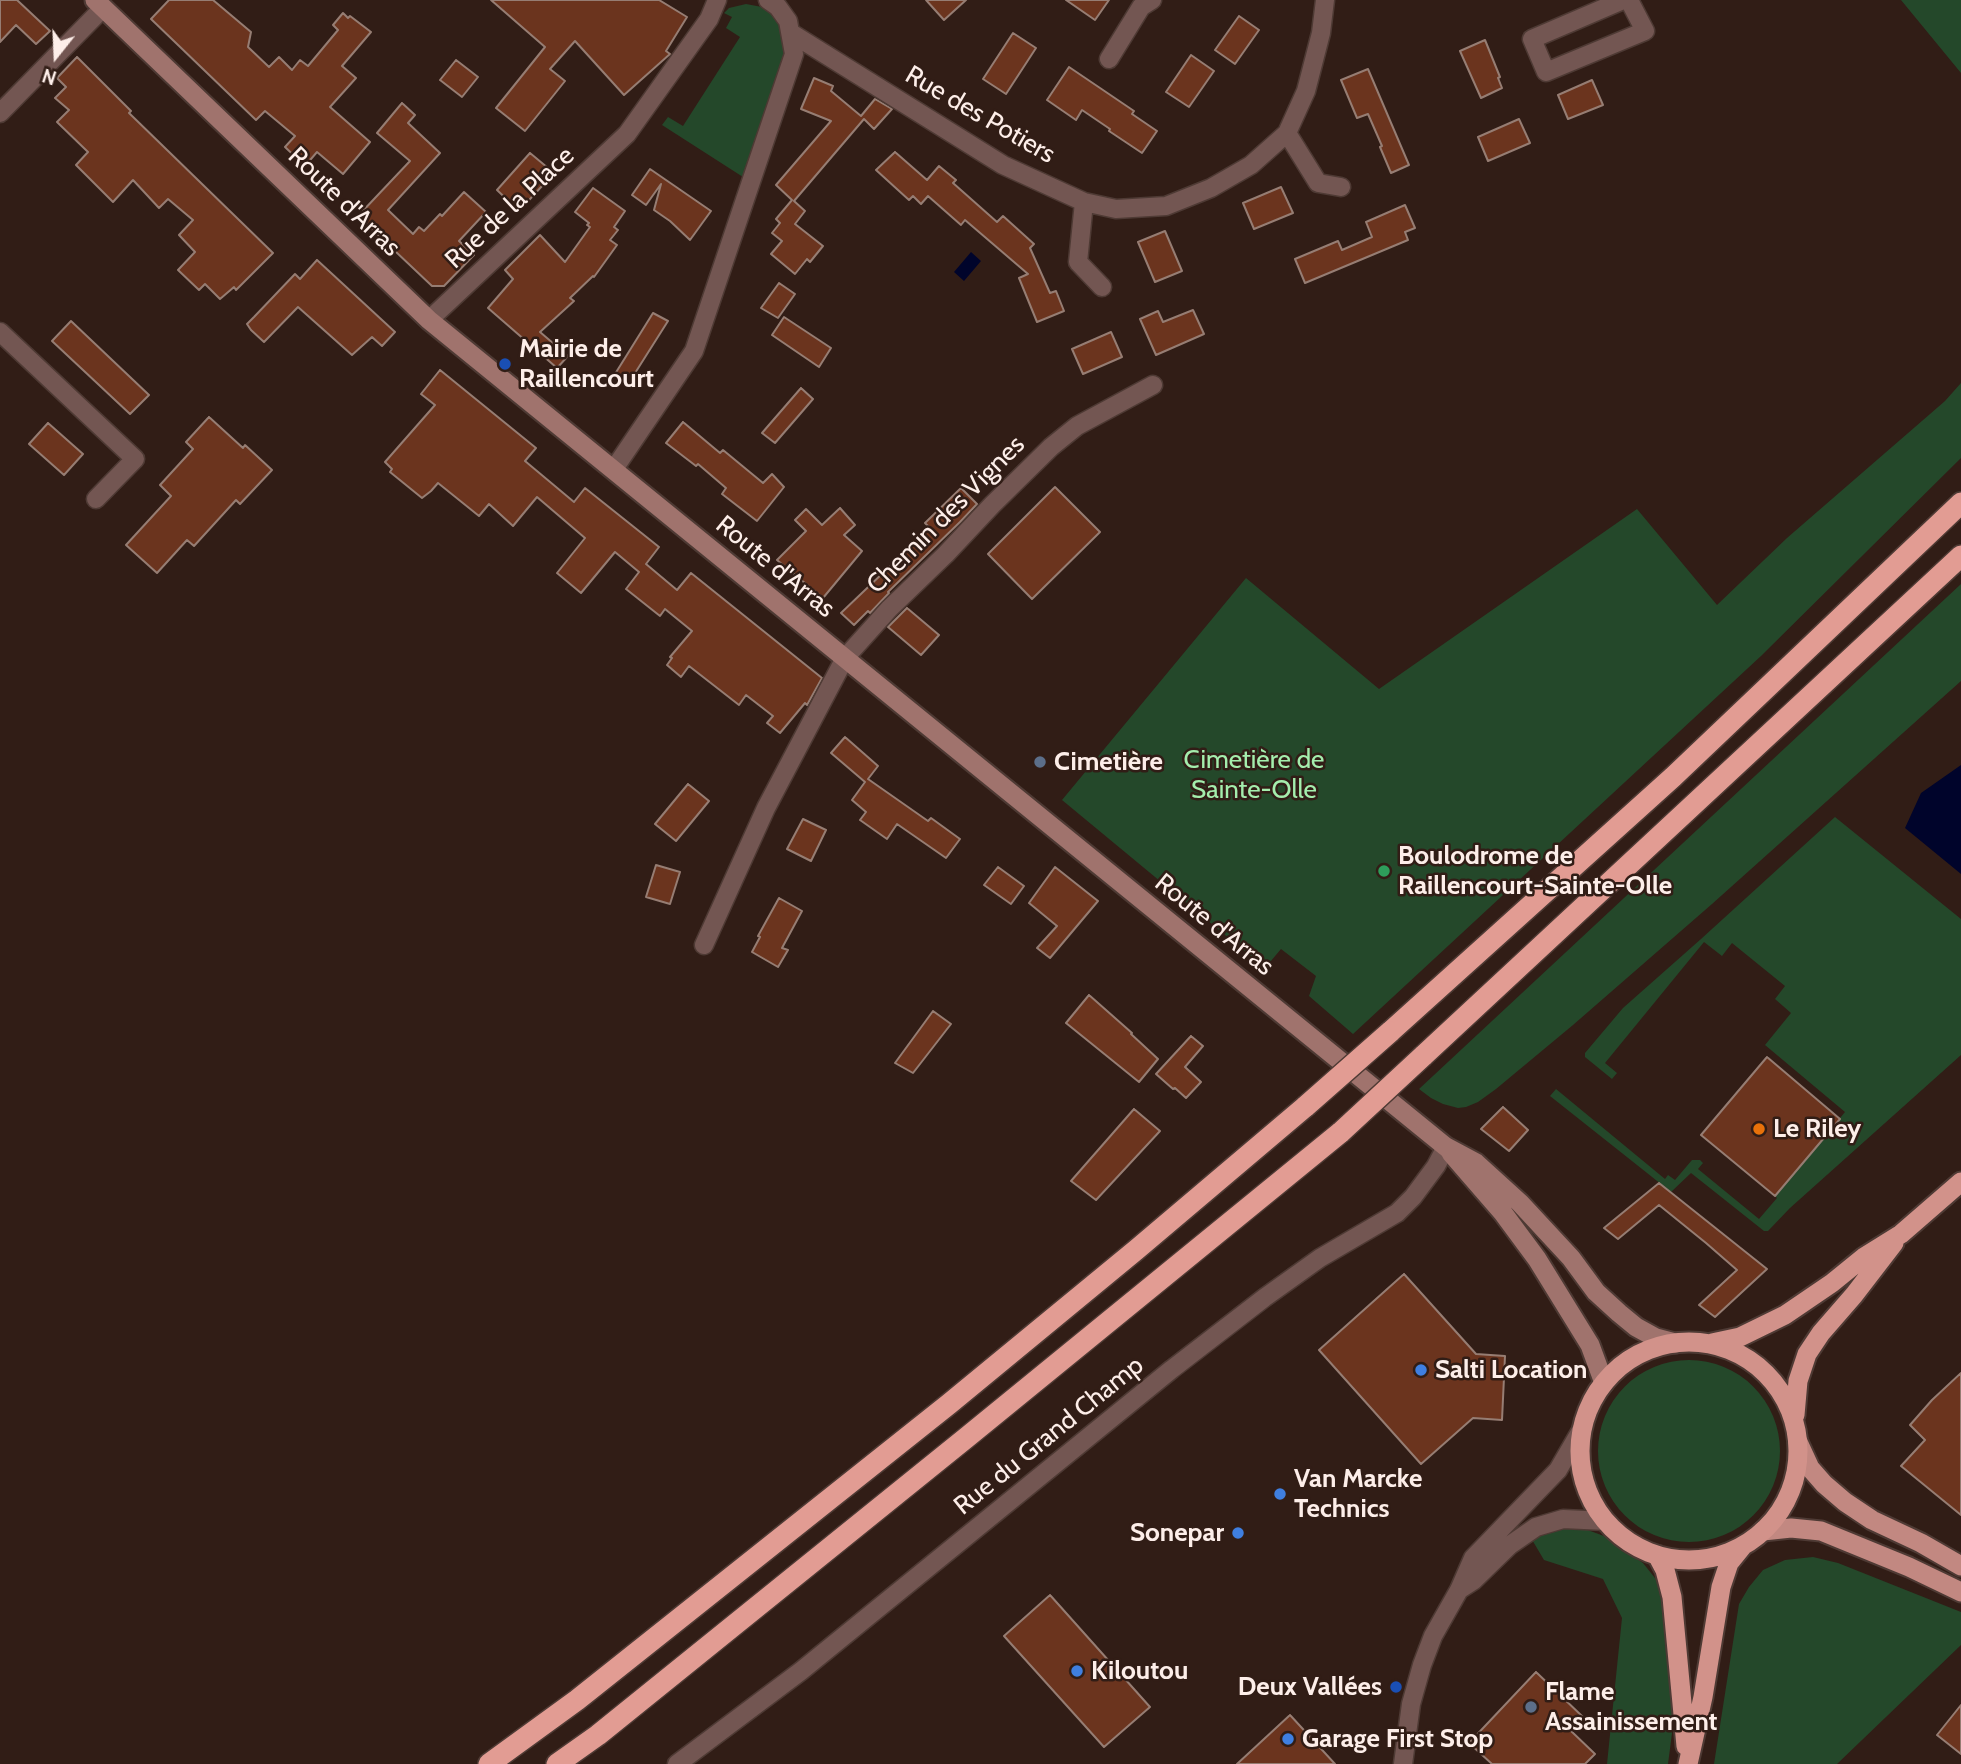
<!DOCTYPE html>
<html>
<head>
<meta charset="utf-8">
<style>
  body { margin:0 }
  #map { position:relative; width:1961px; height:1764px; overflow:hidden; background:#311d16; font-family:Cabin,sans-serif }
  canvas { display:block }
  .north { position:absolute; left:21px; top:21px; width:70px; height:70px; -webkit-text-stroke:5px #311d16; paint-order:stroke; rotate:198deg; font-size:19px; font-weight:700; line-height:28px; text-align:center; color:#fdeee9 }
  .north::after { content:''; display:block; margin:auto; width:24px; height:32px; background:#fdeee9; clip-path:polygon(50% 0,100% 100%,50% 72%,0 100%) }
</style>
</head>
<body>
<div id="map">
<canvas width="1961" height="1764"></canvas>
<div class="north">N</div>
</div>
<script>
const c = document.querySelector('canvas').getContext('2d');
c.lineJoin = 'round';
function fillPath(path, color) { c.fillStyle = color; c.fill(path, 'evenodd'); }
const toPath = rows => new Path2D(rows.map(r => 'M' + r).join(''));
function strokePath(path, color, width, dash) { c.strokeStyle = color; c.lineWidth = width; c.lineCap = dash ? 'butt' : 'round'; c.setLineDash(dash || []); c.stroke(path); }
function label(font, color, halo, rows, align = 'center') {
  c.font = font + ' Cabin,sans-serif'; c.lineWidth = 5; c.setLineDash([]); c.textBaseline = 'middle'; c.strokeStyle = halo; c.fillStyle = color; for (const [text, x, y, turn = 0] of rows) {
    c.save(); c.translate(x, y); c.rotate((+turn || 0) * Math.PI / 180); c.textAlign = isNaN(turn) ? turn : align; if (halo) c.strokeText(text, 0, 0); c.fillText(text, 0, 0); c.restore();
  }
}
const green = toPath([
  [1901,0,1961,0,1961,73],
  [746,4,762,7,773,15,784,28,787,47,743,177,662,125,668,117,683,126,740,37,726,28,732,17,724,13,729,8],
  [1961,383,1961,458,1761,656,1353,1034,1309,996,1316,976,1281,949,1265,968,1062,800,1246,578,1379,689,1637,509,1717,605,1787,538,1945,401],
  [1961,584,1961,681,1712,904,1573,1025,1496,1089,1478,1102,1466,1107,1458,1108,1443,1104,1431,1098,1419,1089],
  [1835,817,1961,919,1961,1055,1790,1208,1768,1231,1764,1231,1691,1173,1671,1192,1550,1096,1556,1089,1665,1179,1668,1175,1675,1180,1692,1160,1700,1160,1703,1163,1698,1169,1759,1219,1777,1198,1775,1196,1845,1112,1765,1045,1791,1013,1775,999,1785,986,1732,943,1722,956,1704,942,1605,1063,1617,1073,1612,1079,1585,1057,1585,1053,1623,1008,1701,939],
  '1598 1451a91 91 0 1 1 182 0a91 91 0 1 1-182 0Z',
  [1574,1525,1604,1536,1643,1563,1659,1583,1664,1598,1675,1710,1668,1764,1607,1764,1622,1618,1603,1579,1544,1560,1531,1538,1552,1527],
  [1813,1557,1838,1563,1961,1612,1961,1645,1837,1764,1714,1764,1739,1604,1749,1587,1763,1570,1785,1560]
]);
const water = toPath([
  [971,252,981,261,964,281,954,272],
  [1961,765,1961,874,1905,828,1921,793]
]);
const building = toPath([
  [0,0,17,0,50,31,36,44,16,25,0,42,0,0],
  [169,0,213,0,251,32,248,47,269,67,279,57,292,70,300,60,308,66,338,30,333,25,343,13,348,18,350,16,371,32,342,66,356,78,330,107,370,142,343,174,317,152,305,166,285,147,295,136,265,111,256,120,151,19,169,0],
  [491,0,659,0,687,17,666,51,670,54,624,95,575,41,550,69,565,81,525,131,496,108,545,47,491,0],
  [926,0,966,0,944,20,926,0],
  [1066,0,1109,0,1095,20,1066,0],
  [1239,16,1259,30,1235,64,1215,50,1239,16],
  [1013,33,1036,48,1006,94,983,79,1013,33],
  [1485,40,1500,77,1498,78,1502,88,1481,98,1460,51,1485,40],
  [1191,55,1214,71,1189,107,1166,92,1191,55],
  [77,57,131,111,129,113,273,253,236,290,234,287,220,299,205,284,199,290,178,270,195,252,179,235,193,220,168,199,159,208,133,180,113,202,76,165,88,152,57,122,69,110,55,98,66,87,57,78,77,57],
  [456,60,478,77,462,97,440,80,456,60],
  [1069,67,1134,111,1132,114,1157,131,1142,153,1109,131,1110,129,1082,110,1076,120,1047,100,1069,67],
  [1368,69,1409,165,1391,173,1380,147,1382,146,1368,114,1357,118,1341,80,1368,69],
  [814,78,833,86,831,91,861,116,875,99,892,109,874,129,864,119,794,201,805,211,795,224,823,246,810,262,807,259,795,274,771,254,782,241,772,233,780,223,776,219,792,200,776,185,831,121,801,109,814,78],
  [1592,80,1603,105,1568,119,1558,95,1592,80],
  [402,103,415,115,408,123,440,153,388,210,413,234,419,227,424,231,440,214,442,216,464,192,486,212,459,241,474,255,444,286,432,286,358,216,410,161,377,133,402,103],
  [1519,119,1530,143,1488,161,1478,137,1519,119],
  [895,152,927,180,939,166,956,180,953,183,997,222,1003,216,1034,244,1030,248,1050,293,1056,291,1064,311,1037,322,1019,278,1028,274,965,220,961,225,928,196,921,204,913,196,909,200,876,170,895,152],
  [530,153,554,173,519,211,497,190,530,153],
  [650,169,711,211,690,240,670,221,654,210,661,184,646,205,632,195,650,169],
  [1281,187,1293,213,1254,229,1243,203,1281,187],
  [593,188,625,211,614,227,618,230,610,240,617,245,594,277,593,276,570,298,574,301,540,332,568,356,557,368,488,308,513,279,505,270,540,235,565,262,590,227,587,225,589,223,575,212,593,188],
  [1405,205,1415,228,1405,232,1408,240,1305,283,1295,259,1338,241,1342,250,1372,237,1366,222,1405,205],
  [1165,231,1182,271,1155,282,1138,242,1165,231],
  [317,260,395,332,382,346,372,337,352,355,298,307,264,342,251,330,247,324,254,317,295,274,300,279,317,260],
  [779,283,795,294,778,318,761,308,779,283],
  [1193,310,1204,334,1156,355,1140,319,1158,311,1163,322,1193,310],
  [653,313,668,321,630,381,615,374,653,313],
  [784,317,831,348,819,367,772,335,784,317],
  [71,321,149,395,130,414,52,341,71,321],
  [1111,332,1122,357,1083,374,1072,349,1111,332],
  [440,370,536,448,525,461,574,502,585,488,659,547,646,564,677,590,691,573,822,678,807,705,805,703,780,733,767,723,773,716,746,695,739,705,689,666,681,677,667,665,672,658,670,657,692,631,665,609,660,616,626,589,639,572,615,552,581,593,557,573,585,538,537,497,513,526,489,504,479,516,438,483,431,491,422,498,390,472,392,469,385,462,435,405,421,394,440,370],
  [801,388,813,399,775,443,762,433,801,388],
  [209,417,243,448,245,445,272,470,240,504,236,500,194,546,187,540,157,573,126,545,171,496,160,485,193,449,186,442,209,417],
  [683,422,720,453,723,450,763,483,772,474,784,487,757,521,722,494,726,488,698,464,696,466,666,443,683,422],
  [48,423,83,454,64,475,29,444,48,423],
  [1055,487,1100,532,1032,599,988,554,1055,487],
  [961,488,977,504,960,522,888,592,889,593,870,613,868,611,854,625,841,613,930,528,925,523,961,488],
  [840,508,855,525,844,535,862,551,823,598,777,560,806,531,795,520,806,509,822,525,840,508],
  [907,608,939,635,921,655,888,627,907,608],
  [845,737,878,766,868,779,928,821,931,818,960,839,946,858,897,824,887,839,860,820,866,812,852,800,865,782,831,753,845,737],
  [688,784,709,801,676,841,655,824,688,784],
  [803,819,826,830,811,861,787,849,803,819],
  [656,865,680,872,670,904,646,897,656,865],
  [998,867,1024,886,1011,904,984,885,998,867],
  [1055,867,1098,901,1050,958,1037,948,1057,926,1029,903,1055,867],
  [779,898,802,911,782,948,788,950,778,967,752,952,760,937,758,936,779,898],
  [1089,995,1132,1033,1131,1034,1158,1059,1139,1082,1066,1023,1089,995],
  [933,1011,951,1024,913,1073,895,1063,933,1011],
  [1191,1036,1203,1046,1185,1067,1201,1082,1186,1098,1175,1088,1173,1089,1156,1074,1191,1036],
  [1767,1057,1840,1119,1775,1196,1701,1135,1767,1057],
  [1503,1107,1528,1130,1509,1151,1481,1129,1503,1107],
  [1134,1109,1160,1131,1096,1200,1071,1181,1134,1109],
  [1659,1183,1767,1269,1715,1317,1699,1305,1737,1270,1706,1243,1659,1205,1618,1239,1604,1228,1659,1183],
  [1404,1274,1476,1354,1505,1356,1502,1420,1473,1418,1421,1464,1319,1350,1404,1274],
  [1961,1373,1961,1515,1901,1466,1925,1440,1910,1425,1932,1400,1961,1373],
  [1050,1595,1150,1707,1104,1747,1004,1636,1050,1595],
  [1536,1672,1583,1717,1570,1730,1595,1754,1585,1764,1492,1764,1469,1743,1536,1672],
  [1961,1705,1961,1754,1937,1735,1961,1705],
  [1290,1715,1335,1764,1237,1764,1290,1715]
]);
const minor = toPath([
  [1623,0,1532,39,1546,72,1645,31,1629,0],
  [791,33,1003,165,1084,202,1116,209,1166,206,1211,188,1251,165,1287,133,1306,91,1321,33,1325,0],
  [1109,59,1141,7,1152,0],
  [0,113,103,8],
  [1287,133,1318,183,1341,187],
  [1084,202,1078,262,1102,287],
  [429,320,627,134,709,19,717,0],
  [0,332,135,459,96,499],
  [614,469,694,351,794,54,788,21,778,7,768,0],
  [704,945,766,808,845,658,889,609,946,554,992,505,1051,447,1077,426,1153,385],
  [1459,1590,1473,1581,1510,1545,1536,1527,1563,1519,1606,1521],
  [677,1764,801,1671,1172,1369,1264,1298,1320,1258,1397,1213,1413,1197,1436,1166,1446,1147],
  [1403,1764,1411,1704,1422,1665,1433,1636,1459,1590,1473,1558,1558,1470,1583,1427]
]);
const secondary = toPath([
  [95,0,429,320,1446,1147,1476,1163,1520,1203,1571,1258,1596,1292,1619,1313,1636,1327,1656,1338,1675,1343],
  [1451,1153,1503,1213,1537,1259,1590,1345,1604,1383]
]);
const primary = toPath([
  [1798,1442,1810,1468,1824,1484,1845,1502,1872,1520,1921,1543,1961,1566],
  [1763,1531,1791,1528,1821,1531,1909,1567,1961,1592]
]);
const trunk = toPath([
  '1580 1451a109 109 0 1 1 218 0a109 109 0 1 1-218 0Z',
  [1712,1343,1740,1337,1785,1315,1832,1283,1864,1257,1901,1234,1961,1182],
  [1795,1415,1798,1381,1807,1354,1821,1333,1854,1295,1894,1243],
  [1657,1555,1665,1570,1672,1597,1686,1746],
  [1688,1764,1703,1697,1721,1587,1729,1563,1742,1547]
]);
const motorway = toPath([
  [1390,1032,1673,777,1961,503],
  [1423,1056,1961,556],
  [489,1764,577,1700,949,1404,1136,1250,1306,1106],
  [557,1764,598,1735,966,1438,1341,1132]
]);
const motorwayBridge = toPath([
  [1306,1106,1390,1032],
  [1341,1132,1423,1056]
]);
const markers = [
  [505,364,7,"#1a4fb4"],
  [1040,762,7,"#5c6f8a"],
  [1384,871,7,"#2e9e5b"],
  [1759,1129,7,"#e8710a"],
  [1421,1370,7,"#3f7fe0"],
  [1280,1494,7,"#3f7fe0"],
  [1238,1533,7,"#3f7fe0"],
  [1077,1671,7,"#3f7fe0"],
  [1396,1687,7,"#1a4fb4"],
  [1531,1707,7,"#5c6f8a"],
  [1288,1739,7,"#3f7fe0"]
];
const streetNames = [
  ["Rue des Potiers",980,115,30],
  ["Route d'Arras",344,202,44],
  ["Rue de la Place",510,208,-43],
  ["Chemin des Vignes",946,515,-45],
  ["Route d'Arras",775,567,39],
  ["Route d'Arras",1214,925,39],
  ["Rue du Grand Champ",1049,1436,-39]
];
const poiNames = [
  ["Mairie de",519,349],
  ["Raillencourt",519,379],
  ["Cimetière",1054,762],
  ["Boulodrome de",1398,856],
  ["Raillencourt-Sainte-Olle",1398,886],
  ["Le Riley",1773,1129],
  ["Salti Location",1435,1370],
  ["Van Marcke",1294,1479],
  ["Technics",1294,1509],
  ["Sonepar",1224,1533,"right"],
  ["Kiloutou",1091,1671],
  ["Deux Vallées",1382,1687,"right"],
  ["Flame",1545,1692],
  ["Assainissement",1545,1722],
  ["Garage First Stop",1302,1739]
];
const parkNames = [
  ["Cimetière de",1254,760],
  ["Sainte-Olle",1254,790]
];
fillPath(green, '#24482a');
fillPath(water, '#00042b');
fillPath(building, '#6b341e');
strokePath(building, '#967d73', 2);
strokePath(minor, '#4e3a34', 21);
strokePath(secondary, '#4e3a34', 23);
strokePath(primary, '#4e3a34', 23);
strokePath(trunk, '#4e3a34', 23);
strokePath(motorway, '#4e3a34', 24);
strokePath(minor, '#735652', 18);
strokePath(secondary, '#a0736d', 19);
strokePath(primary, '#c28881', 19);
strokePath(trunk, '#d2928a', 19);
strokePath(motorway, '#e29c93', 21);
strokePath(motorwayBridge, '#4e3a34', 24, []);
strokePath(motorwayBridge, '#e29c93', 21);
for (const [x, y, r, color] of markers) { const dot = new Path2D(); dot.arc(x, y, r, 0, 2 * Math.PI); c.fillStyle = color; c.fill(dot); strokePath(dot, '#311d16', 2.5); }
label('26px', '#fdeee9', '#311d16', streetNames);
label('bold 26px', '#fdeee9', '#311d16', poiNames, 'left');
label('26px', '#a4eead', '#311d16', parkNames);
</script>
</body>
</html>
